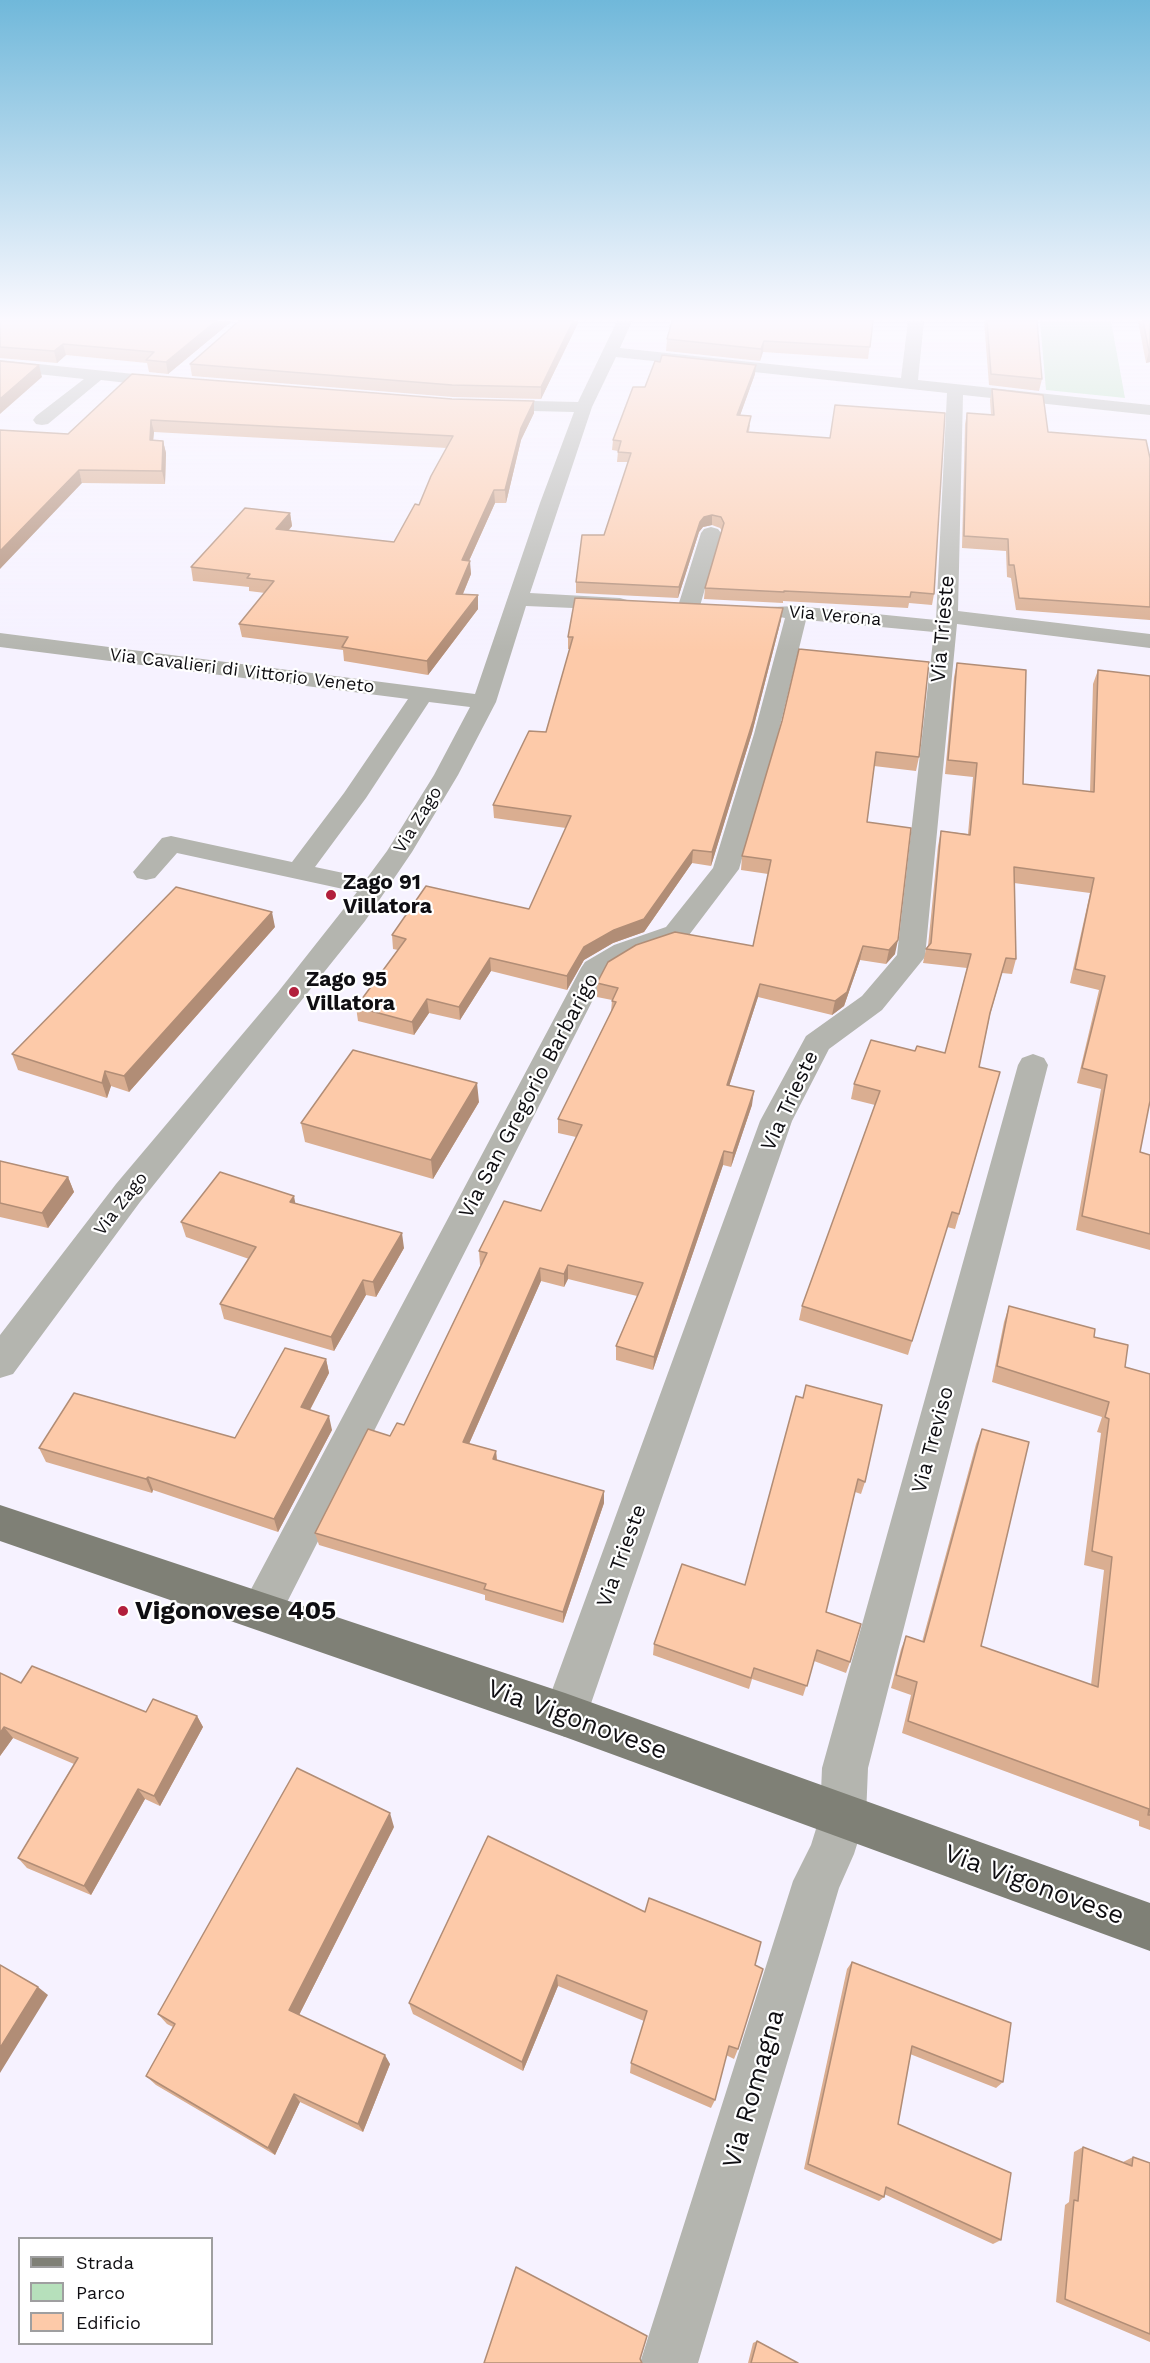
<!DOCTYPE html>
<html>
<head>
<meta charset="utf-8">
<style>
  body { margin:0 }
  #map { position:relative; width:1150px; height:2363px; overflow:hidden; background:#f6f2ff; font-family:"Work Sans",sans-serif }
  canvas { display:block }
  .legend { position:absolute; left:18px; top:2237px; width:195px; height:108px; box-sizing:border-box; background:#fff; border:2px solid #9f9fa0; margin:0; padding:8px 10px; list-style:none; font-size:18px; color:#0f0e12 }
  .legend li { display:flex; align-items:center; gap:12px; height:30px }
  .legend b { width:30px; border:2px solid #9f9fa0 }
</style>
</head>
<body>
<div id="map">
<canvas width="1150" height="2363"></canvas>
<ul class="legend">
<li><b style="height:8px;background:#7f8076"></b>Strada</li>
<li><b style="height:16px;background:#b6e0bb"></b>Parco</li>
<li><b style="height:16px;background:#fdcaa9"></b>Edificio</li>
</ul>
</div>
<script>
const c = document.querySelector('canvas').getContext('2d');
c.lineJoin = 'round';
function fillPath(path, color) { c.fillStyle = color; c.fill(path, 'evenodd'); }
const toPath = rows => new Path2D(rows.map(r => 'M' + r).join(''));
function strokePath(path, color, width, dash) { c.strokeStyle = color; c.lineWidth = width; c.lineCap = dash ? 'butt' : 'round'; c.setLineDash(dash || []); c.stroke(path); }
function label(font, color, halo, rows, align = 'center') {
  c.font = font + ' "Work Sans",sans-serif'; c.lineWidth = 4.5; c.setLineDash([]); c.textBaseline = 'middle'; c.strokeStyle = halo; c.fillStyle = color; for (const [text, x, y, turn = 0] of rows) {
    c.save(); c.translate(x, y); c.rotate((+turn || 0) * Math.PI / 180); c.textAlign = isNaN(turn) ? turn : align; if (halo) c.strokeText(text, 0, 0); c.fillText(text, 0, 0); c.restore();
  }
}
const green = toPath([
  [1040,321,1111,321,1125,398,1046,390]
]);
const minor = toPath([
  [617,321,632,321,620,348,901,378,908,321,924,321,918,380,1150,405,1150,415,963,395,958,611,1150,634,1150,648,957,624,925,957,882,1010,829,1049,792,1121,587,1715,581,1730,565,1737,549,1730,543,1715,760,1121,806,1036,862,996,897,955,934,632,806,620,778,734,739,869,686,939,634,957,606,974,276,1624,261,1630,246,1624,240,1610,581,968,585,962,614,945,666,927,713,868,754,734,785,618,770,615,766,611,770,607,797,606,936,620,947,393,616,357,592,407,530,593,620,598,627,600,630,604,627,608,620,610,526,606,496,702,458,775,412,852,365,921,140,1202,13,1374,0,1378,0,1335,116,1184,278,992,357,892,177,853,155,878,146,880,137,878,133,872,162,838,171,836,292,862,344,793,408,699,0,647,0,633,475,694,540,503,574,412,490,410,482,405,490,400,578,402,617,321],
  [429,702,470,707,434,775,387,851,367,878,315,867,366,798,429,702],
  [0,360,172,378,180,383,172,388,101,380,48,424,42,425,36,424,33,420,36,416,84,379,0,370,0,360],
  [711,527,718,529,721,533,700,606,696,610,689,612,682,610,678,606,701,533,704,529,711,527],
  [1033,1054,1044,1058,1048,1065,868,1768,866,1816,854,1854,839,1888,698,2363,640,2363,793,1881,811,1845,820,1816,822,1768,1018,1065,1022,1058,1033,1054]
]);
const major = toPath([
  [0,1505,565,1693,1150,1903,1150,1951,565,1737,0,1541,0,1505]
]);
const wall = toPath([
  [0,321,232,321,168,374,149,372,147,363,66,355,57,363,0,358],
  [873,321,868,359,763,352,760,361,666,351,667,339],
  [984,321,1037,321,1042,379,1039,391,989,385],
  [1138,321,1150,321,1150,362,1146,363],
  [578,323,541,399,453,397,192,376,190,364],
  [132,374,534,413,521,440,506,503,495,503,469,561,471,574,463,594,478,609,428,675,344,661,343,650,242,637,239,624,265,593,249,591,249,587,193,581,191,567,290,513,292,526,289,530,394,542,419,505,447,448,154,432,153,440,163,441,166,453,165,484,82,483,68,434],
  [755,374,740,415,750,425,749,432,934,594,932,605,909,603,908,608,783,601,783,603,704,599,705,588,722,531,720,528,712,525,703,527,699,532,678,598,576,593,576,582,604,535,628,462,617,462,618,451,612,450,613,440,645,387],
  [992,389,1048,432,1150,458,1150,620,1016,610,1011,578,1007,577,1006,551,962,548,965,424,967,413,991,415,990,400],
  [781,620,752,733,711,866,692,863,644,932,613,943,584,960,567,990,491,971,460,1020,429,1013,414,1035,358,1021,356,1007,398,950,393,949,392,935,529,909,566,828,494,818,493,805,546,732,570,649,568,649,568,637],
  [957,663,1023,784,1090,792,1093,684,1098,670,1140,1152,1150,1155,1150,1250,1076,1230,1101,1089,1077,1083,1099,990,1070,983,1090,893,1014,883,1016,959,1012,974,1002,973,990,1015,979,1067,1000,1072,955,1229,947,1227,908,1355,799,1320,802,1306,875,1105,851,1099,854,1084,915,1051,945,1053,967,968,923,963,926,949,928,946,938,846,941,831,968,834,973,777,945,774,954,677],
  [782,721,919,757,916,771,874,766,867,822,895,954,886,964,860,960,844,1006,832,1015,758,997,729,1086,752,1105,731,1167,723,1165,653,1370,616,1360,616,1346,637,1296,568,1279,564,1287,541,1281,469,1444,496,1451,497,1460,604,1503,563,1623,485,1600,485,1595,319,1545,315,1533,390,1436,404,1425,481,1265,480,1265,479,1251,541,1211,576,1137,558,1133,558,1119,611,1012,612,1000,597,997,597,983,753,946,768,874,741,870,742,856],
  [275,927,129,1092,111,1086,107,1098,18,1070,12,1054],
  [479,1102,433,1179,305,1142,301,1123],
  [0,1161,68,1177,74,1192,48,1228,0,1217],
  [296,1203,404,1248,376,1297,366,1295,334,1351,224,1319,220,1304,249,1259,186,1237,181,1222],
  [1009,1306,1094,1337,1125,1367,1150,1374,1150,1830,1139,1826,1139,1821,902,1733,911,1695,891,1688,901,1649,906,1636,922,1642,976,1444,982,1429,981,1646,1091,1685,1104,1570,1084,1565,1101,1433,1097,1432,1102,1417,992,1382,1004,1322],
  [326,1359,329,1373,310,1410,332,1430,278,1532,153,1490,152,1493,46,1462,39,1448,235,1438],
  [796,1396,865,1482,861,1494,855,1492,826,1612,850,1662,846,1673,814,1661,803,1696,752,1679,749,1689,653,1655,654,1644,745,1585],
  [0,1673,21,1683,146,1712,197,1716,203,1727,160,1806,145,1799,91,1895,27,1868,18,1858,74,1764,13,1738,0,1756],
  [394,1827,299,2015,390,2064,363,2132,300,2102,275,2155,156,2085,146,2076,173,2027,167,2024,158,2014],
  [488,1836,755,1965,738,2049,734,2059,726,2055,715,2100,711,2108,630,2073,631,2063,644,2021,558,1986,523,2071,413,2014,409,2003],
  [852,1962,1003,2082,996,2088,910,2054,898,2124,1001,2240,993,2244,884,2194,884,2197,879,2201,804,2169,847,1969],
  [1083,2147,1123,2162,1133,2157,1150,2163,1150,2342,1056,2302,1065,2205,1069,2202,1074,2152],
  [757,2341,798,2363,748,2363,753,2343]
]);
const shadedWall = toPath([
  [216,321,232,321,168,374,166,362],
  [573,321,578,321,578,323,541,399,541,387],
  [764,341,763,352,760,361,761,349],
  [63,344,66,355,57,363,54,351],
  [1150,350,1150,362,1146,363,1149,351],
  [39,365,42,377,0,414,0,399],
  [756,365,755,374,737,424,737,415],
  [534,401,534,413,521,440,506,503,505,490,521,428],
  [151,420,154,432,152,452,150,440],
  [163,441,166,453,165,484,162,471],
  [79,470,82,483,0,569,0,551],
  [494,490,495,503,463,574,462,560],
  [290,513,292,526,278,542,276,529],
  [712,515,712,525,703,527,699,532,678,598,679,587,700,522,704,517],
  [470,561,471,574,457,608,456,594],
  [478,595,478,609,428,675,427,661],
  [783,608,781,620,752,733,711,866,712,852],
  [693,850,692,863,644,932,613,943,584,960,567,990,567,976,584,947],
  [272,912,275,927,129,1092,124,1076],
  [898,940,895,954,886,964,889,950],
  [863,946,860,960,844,1006,832,1015,835,1001],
  [490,958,491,971,460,1020,459,1007],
  [760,984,758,997,725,1099,727,1085],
  [427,999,429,1013,414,1035,412,1022],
  [105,1071,111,1086,107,1098,102,1083],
  [477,1083,479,1102,433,1179,431,1160],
  [754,1091,752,1105,731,1167,733,1153],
  [724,1151,723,1165,653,1370,654,1357],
  [68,1177,74,1192,48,1228,42,1213],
  [294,1196,297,1212,290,1202],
  [402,1233,404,1248,376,1297,373,1282],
  [568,1265,568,1279,564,1287,564,1274],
  [540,1268,541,1281,464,1455,463,1442],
  [363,1280,366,1295,334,1351,331,1337],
  [326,1359,329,1373,304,1421,301,1407],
  [329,1416,332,1430,278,1532,274,1519],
  [496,1451,497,1464,493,1459],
  [148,1477,153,1490,152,1493,146,1479],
  [604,1491,604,1503,563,1623,563,1612],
  [197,1716,203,1727,160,1806,154,1796],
  [4,1727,13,1738,0,1756,0,1733],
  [138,1789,145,1799,91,1895,84,1886],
  [390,1813,394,1827,296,2021,289,2010],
  [557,1975,558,1986,523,2071,522,2062],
  [38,1987,48,1995,0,2073,0,2048],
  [385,2055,390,2064,363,2132,358,2124],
  [294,2094,300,2102,275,2155,268,2148]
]);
const building = toPath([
  [0,321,216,321,166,362,146,360,154,352,63,344,54,351,0,347,0,321],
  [239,321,573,321,541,387,452,385,190,364,239,321],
  [672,321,873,321,870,347,764,341,761,349,667,339,672,321],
  [987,321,1037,321,1042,379,991,374,987,321],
  [1143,321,1150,321,1150,350,1149,351,1143,321],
  [662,355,756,365,737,415,751,416,747,432,830,438,835,405,945,413,934,594,911,592,910,597,784,591,784,592,705,588,724,523,721,517,712,515,704,517,700,522,679,587,576,582,582,535,604,535,631,453,618,452,621,441,613,440,633,387,645,387,655,361,660,362,662,355],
  [0,361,39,365,0,399,0,361],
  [132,374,452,399,534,401,521,428,505,490,494,490,462,560,470,561,456,594,478,595,427,661,342,647,348,637,239,624,274,581,247,578,250,574,191,567,245,508,290,513,276,529,394,542,415,504,419,505,431,476,453,436,151,420,150,440,163,441,162,471,79,470,0,551,0,430,68,434,132,374],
  [992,389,1043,395,1048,432,1146,440,1150,458,1150,607,1019,598,1014,565,1009,565,1008,539,964,536,967,413,994,415,992,389],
  [575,598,783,608,753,721,712,852,693,850,644,919,614,930,584,947,567,976,490,958,459,1007,427,999,412,1022,356,1007,406,939,392,935,426,886,529,909,571,816,493,805,529,731,546,732,573,637,568,637,575,598],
  [799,649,929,662,919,757,876,752,867,822,911,828,898,940,889,950,863,946,847,992,835,1001,760,984,727,1085,754,1091,733,1153,724,1151,654,1357,616,1346,643,1283,568,1265,564,1274,540,1268,463,1442,496,1451,493,1459,604,1491,563,1612,484,1589,486,1584,315,1533,368,1429,390,1436,397,1423,404,1425,487,1253,479,1251,504,1201,541,1211,582,1125,558,1119,616,1002,612,1001,618,988,597,983,608,962,636,945,675,932,753,946,771,860,742,856,782,721,799,649],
  [957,663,1026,670,1023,784,1094,792,1098,670,1150,676,1150,1101,1140,1152,1150,1155,1150,1234,1082,1216,1107,1075,1082,1068,1105,976,1075,969,1094,878,1014,867,1016,959,1006,958,990,1013,979,1067,1000,1072,959,1214,952,1212,912,1341,802,1306,880,1091,854,1084,871,1040,915,1051,917,1046,945,1053,971,954,926,949,931,943,941,831,970,835,977,763,948,760,957,663],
  [176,887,272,912,124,1076,105,1071,102,1083,12,1054,176,887],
  [353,1050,477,1083,431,1160,301,1123,353,1050],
  [0,1161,68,1177,42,1213,0,1203,0,1161],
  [220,1172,294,1196,290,1202,402,1233,373,1282,363,1280,331,1337,220,1304,256,1247,181,1222,220,1172],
  [1009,1306,1095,1329,1094,1337,1128,1345,1125,1367,1150,1374,1150,1815,1148,1815,1149,1809,908,1721,917,1682,896,1675,906,1636,924,1642,982,1429,1029,1442,981,1646,1098,1687,1112,1557,1092,1551,1109,1419,1105,1417,1109,1402,997,1366,1009,1306],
  [285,1348,326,1359,301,1407,329,1416,274,1519,148,1477,146,1479,39,1448,74,1393,235,1438,285,1348],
  [806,1385,882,1405,865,1482,858,1479,826,1612,861,1624,850,1662,817,1650,807,1686,754,1668,751,1678,654,1644,682,1564,745,1585,796,1396,803,1398,806,1385],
  [32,1666,146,1712,153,1699,197,1716,154,1796,138,1789,84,1886,18,1858,78,1758,4,1727,0,1733,0,1673,21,1683,32,1666],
  [297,1768,390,1813,289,2010,385,2055,358,2124,294,2094,268,2148,146,2076,175,2024,158,2014,297,1768],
  [488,1836,645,1912,649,1898,761,1942,755,1965,763,1969,738,2049,729,2046,715,2100,631,2063,647,2011,557,1975,522,2062,409,2003,488,1836],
  [852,1962,1011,2023,1003,2082,912,2046,898,2124,1011,2173,1001,2240,886,2187,884,2197,808,2164,852,1962],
  [0,1965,38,1987,0,2048,0,1965],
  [1083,2147,1132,2166,1133,2157,1150,2163,1150,2334,1065,2299,1074,2200,1078,2201,1083,2147],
  [516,2267,647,2336,640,2359,642,2363,484,2363,516,2267],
  [757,2341,798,2363,751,2363,757,2341]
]);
const markers = [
  [331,895,6,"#b21f3c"],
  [294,992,6,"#b21f3c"],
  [123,1611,6,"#b21f3c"]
];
const farStreetnames = [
  ["Via Verona",835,616,5],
  ["Via Cavalieri di Vittorio Veneto",242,671,7],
  ["Via Zago",418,820,-58],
  ["Via Zago",121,1204,-52]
];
const streetNames = [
  ["Via Trieste",943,629,-85],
  ["Via San Gregorio Barbarigo",529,1096,-62],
  ["Via Trieste",790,1101,-65],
  ["Via Treviso",933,1440,-75],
  ["Via Trieste",622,1556,-70]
];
const poiNames = [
  ["Zago 91",343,883],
  ["Villatora",343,907],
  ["Zago 95",306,980],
  ["Villatora",306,1004]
];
const nearPoinames = [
  ["Vigonovese 405",135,1611]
];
const nearStreetnames = [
  ["Via Vigonovese",577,1720,20],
  ["Via Vigonovese",1034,1885,20],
  ["Via Romagna",754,2089,-74]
];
fillPath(green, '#b6e0bb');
fillPath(minor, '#b4b5af');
fillPath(major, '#7f8076');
fillPath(wall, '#daae91');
fillPath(shadedWall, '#b18d76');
fillPath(building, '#fdcaa9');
strokePath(building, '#b18d76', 1.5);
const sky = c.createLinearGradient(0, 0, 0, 652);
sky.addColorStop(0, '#70b8da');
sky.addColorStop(0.49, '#fbf9ff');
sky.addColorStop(1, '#fbf9ff00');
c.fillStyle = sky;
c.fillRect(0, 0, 1150, 652);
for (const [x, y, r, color] of markers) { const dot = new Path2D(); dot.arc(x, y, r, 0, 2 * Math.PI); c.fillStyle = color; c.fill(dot); strokePath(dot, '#fff', 2); }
label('18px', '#0f0e12', '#fff', farStreetnames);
label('21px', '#0f0e12', '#fff', streetNames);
label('bold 21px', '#0f0e12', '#fff', poiNames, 'left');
label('bold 26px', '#0f0e12', '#fff', nearPoinames, 'left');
label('26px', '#0f0e12', '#fff', nearStreetnames);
</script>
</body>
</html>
